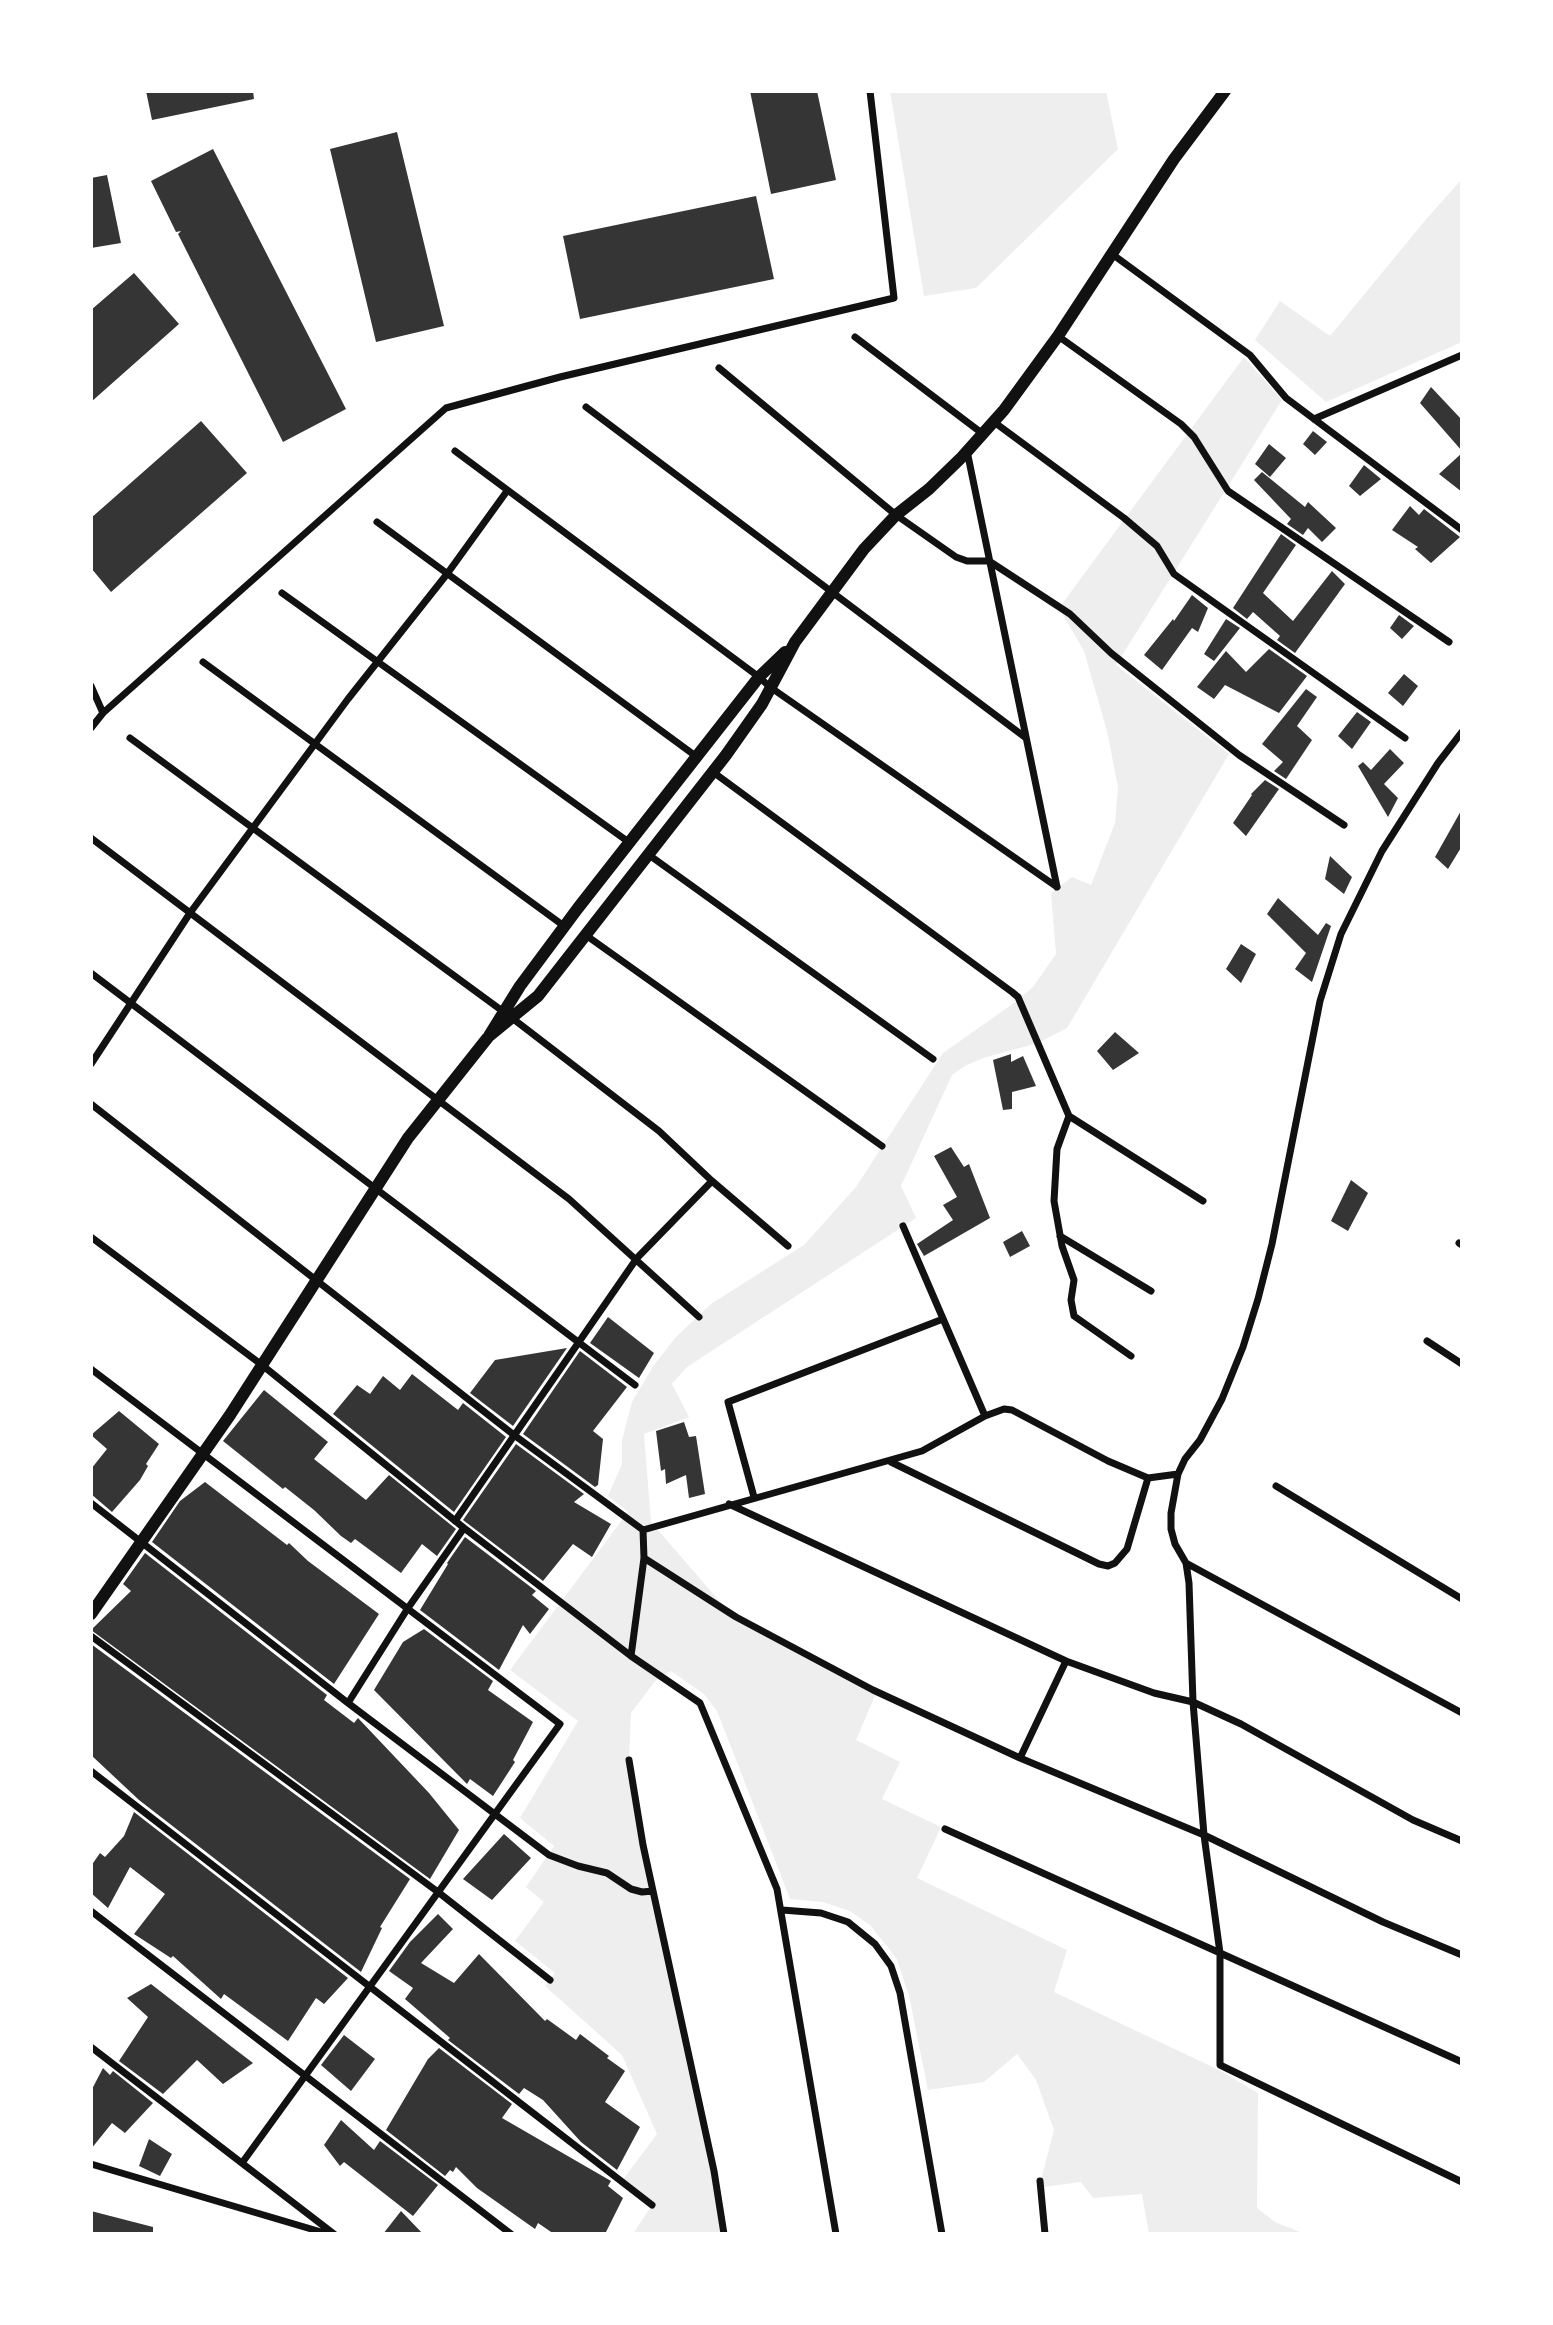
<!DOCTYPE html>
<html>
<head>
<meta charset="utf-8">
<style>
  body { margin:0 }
  #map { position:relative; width:1553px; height:2325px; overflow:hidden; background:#fff; font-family:"Playfair Display",serif }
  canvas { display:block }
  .frame { position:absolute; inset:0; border:93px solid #fff; pointer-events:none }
</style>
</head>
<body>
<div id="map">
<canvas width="1553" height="2325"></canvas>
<div class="frame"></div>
</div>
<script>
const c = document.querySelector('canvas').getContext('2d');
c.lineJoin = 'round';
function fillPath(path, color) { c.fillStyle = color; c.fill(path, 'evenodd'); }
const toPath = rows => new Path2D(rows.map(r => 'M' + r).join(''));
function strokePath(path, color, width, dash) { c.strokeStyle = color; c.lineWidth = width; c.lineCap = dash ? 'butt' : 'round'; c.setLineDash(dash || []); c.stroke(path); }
const green = toPath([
  [890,91,1106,91,1118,149,976,288,924,296],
  [1462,179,1462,342,1326,402,1255,340,1280,301,1330,336,1428,217],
  [1244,357,1282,400,1116,665,1229,754,1067,1028,1038,1043,983,1058,965,1066,952,1075,901,1186,916,1218,687,1367,672,1384,689,1417,644,1434,651,1522,735,1619,876,1693,856,1740,900,1762,882,1799,941,1827,917,1878,1067,1950,1054,1992,1219,2070,1258,2093,1257,2208,1275,2222,1305,2234,1149,2234,1142,2194,1093,2198,1081,2182,1043,2187,1042,2176,1054,2130,1036,2080,1017,2054,984,2082,928,2090,909,1996,897,1959,870,1925,850,1911,823,1902,790,1899,717,1711,704,1694,671,1671,659,1676,631,1713,629,1760,726,2234,633,2234,652,2205,619,2185,657,2134,622,2055,545,1986,555,1973,515,1941,544,1902,526,1887,554,1846,520,1818,578,1721,510,1670,628,1512,608,1496,622,1464,622,1440,632,1402,654,1365,676,1337,711,1304,804,1245,856,1187,943,1053,1014,1003,1033,987,1056,954,1051,893,1072,877,1091,885,1115,823,1118,787,1107,731,1084,651,1059,608]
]);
const building = toPath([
  [146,91,253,91,254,99,152,120],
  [750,91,817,91,836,180,771,194],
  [397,132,444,326,376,342,330,149],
  [213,149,346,409,283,442,178,234,181,231,176,232,151,181],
  [107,175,121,243,91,248,91,178],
  [756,196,774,279,580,319,563,236],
  [134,273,179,324,91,402,91,310],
  [1431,387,1462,420,1462,451,1420,403],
  [201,421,247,473,111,592,91,568,91,518],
  [1313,431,1327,442,1315,455,1303,444],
  [1269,444,1286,458,1270,477,1255,464],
  [1462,453,1462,492,1439,474],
  [1364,465,1381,479,1360,496,1349,486],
  [1262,472,1305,507,1308,502,1336,528,1322,542,1308,528,1303,535,1287,524,1291,519,1254,480],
  [1410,506,1419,515,1424,509,1460,537,1431,563,1415,549,1418,547,1392,530],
  [1281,534,1296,545,1263,593,1293,621,1332,571,1345,584,1295,653,1277,640,1280,636,1253,612,1247,619,1233,608],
  [1192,595,1208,608,1198,632,1192,628,1162,670,1144,655,1173,619,1174,621],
  [1399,615,1414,626,1402,639,1390,628],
  [1226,619,1240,628,1214,661,1204,654],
  [1269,649,1307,676,1279,713,1225,685,1214,699,1197,687,1226,651,1246,672],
  [1404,674,1418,686,1403,706,1388,693],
  [1306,689,1317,697,1297,726,1312,740,1286,779,1274,771,1283,762,1262,744],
  [1357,712,1371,722,1352,749,1338,736],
  [1390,749,1404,763,1384,784,1398,798,1388,817,1358,766,1363,762,1371,770],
  [1265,780,1279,789,1246,836,1233,823,1252,795,1251,794],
  [1462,809,1462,846,1448,869,1435,857],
  [1330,856,1352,877,1344,894,1325,879],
  [1278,898,1318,935,1326,923,1331,926,1312,982,1295,969,1306,953,1267,914],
  [1241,944,1256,954,1241,983,1226,969],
  [1115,1032,1139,1053,1113,1070,1097,1051],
  [1011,1054,1011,1062,1023,1056,1036,1086,1012,1092,1012,1109,1003,1110,993,1060],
  [951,1147,964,1167,969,1164,990,1218,924,1256,917,1244,953,1220,943,1205,957,1197,934,1156],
  [1351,1180,1368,1193,1348,1231,1331,1221],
  [1022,1231,1030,1246,1010,1257,1003,1242],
  [608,1317,654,1353,639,1378,590,1343],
  [567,1348,513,1426,470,1393,495,1360],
  [580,1351,627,1387,593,1431,603,1439,598,1485,595,1487,523,1434],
  [412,1374,458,1410,463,1403,506,1437,454,1512,333,1414,357,1385,370,1394,383,1376,400,1390],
  [264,1390,328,1442,314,1459,366,1500,389,1475,456,1529,437,1556,422,1544,401,1573,355,1539,351,1543,341,1536,314,1510,285,1487,283,1489,223,1441],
  [119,1411,159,1444,146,1464,148,1466,140,1480,112,1512,91,1494,91,1469,107,1449,91,1435],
  [684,1422,689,1437,696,1436,705,1494,689,1498,686,1475,666,1484,665,1469,661,1471,656,1431],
  [516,1444,584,1494,574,1502,611,1524,592,1557,573,1544,543,1581,463,1520],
  [205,1482,287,1545,289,1543,308,1561,379,1614,334,1684,152,1542,180,1501],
  [465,1537,536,1591,532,1595,549,1609,530,1634,523,1625,499,1670,420,1610,448,1564,447,1563],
  [145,1553,327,1695,324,1700,354,1723,358,1718,429,1793,459,1830,430,1879,91,1630,131,1591,123,1584],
  [424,1629,493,1681,488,1690,533,1722,513,1760,515,1762,493,1796,470,1779,467,1784,374,1690,403,1642],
  [91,1644,410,1879,380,1927,382,1928,361,1972,139,1800,91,1755],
  [134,1812,348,1978,324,2004,316,1998,288,2041,224,1994,221,1999,173,1956,171,1958,134,1934,165,1894,130,1867,108,1908,91,1893,91,1866,100,1853,105,1857,124,1836],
  [504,1834,531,1858,492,1900,463,1879],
  [438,1914,453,1929,421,1963,454,1983,479,1954,545,2021,547,2019,576,2040,580,2034,609,2056,607,2058,625,2071,605,2102,640,2127,617,2170,581,2142,543,2100,524,2088,519,2094,448,2040,450,2038,405,1999,413,1988,389,1971,410,1942],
  [151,1984,232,2047,253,2063,223,2084,197,2060,163,2094,119,2061,148,2017,127,1998],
  [344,2035,375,2059,351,2091,321,2065],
  [439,2048,512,2104,502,2118,611,2181,608,2186,623,2198,605,2234,554,2234,538,2223,535,2229,477,2188,456,2167,453,2172,450,2170,445,2176,386,2130,428,2059],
  [103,2068,110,2075,113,2071,153,2103,125,2133,112,2123,91,2149,91,2091],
  [341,2120,374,2150,380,2141,438,2185,413,2216,344,2162,340,2166,324,2145],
  [149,2139,172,2154,160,2176,139,2166],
  [91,2211,153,2227,153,2234,91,2234],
  [401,2211,423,2234,383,2234]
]);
const minor = toPath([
  [1112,254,1250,355,1286,398,1462,530],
  [1058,336,1181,424,1194,437,1228,491,1449,642],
  [855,337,983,434],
  [719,368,896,515,956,557,967,561,989,561,1070,614,1111,653,1239,755,1344,825],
  [586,407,1026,738],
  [1314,419,1462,355],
  [994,422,1124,518,1157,546,1174,574,1405,738],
  [455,451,759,677,770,687,1057,887],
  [967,451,1057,887],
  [377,522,697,757],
  [282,593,630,843],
  [203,662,564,926],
  [91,686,103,713],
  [91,728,103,713,446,408,560,377,894,298,870,91],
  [1462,732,1438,763,1382,851,1341,934,1320,1001,1272,1244,1258,1299,1243,1347,1222,1399,1200,1440,1185,1459,1178,1474,1171,1513,1171,1529,1175,1544,1186,1563,1189,1583,1193,1702,1204,1835,1220,1953,1220,2065,1462,2182],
  [130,738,512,1018,659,1131,712,1181,788,1246],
  [713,772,1012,992,1018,997,1069,1116,1203,1201],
  [91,838,569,1199,699,1317],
  [649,855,933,1059],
  [587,936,882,1146],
  [91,973,635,1385],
  [91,1064,190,913,348,699,447,574,507,491],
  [91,1104,514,1435,643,1530],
  [1069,1116,1057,1149,1054,1201,1062,1246,1074,1280,1071,1300,1074,1316,1131,1356],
  [903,1226,985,1416],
  [1060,1236,1151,1291],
  [91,1237,262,1365,464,1528,631,1656,700,1703,777,1889,836,2234],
  [1459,1243,1462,1245],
  [1427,1341,1462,1364],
  [91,1369,560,1724,242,2163],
  [891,1462,1099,1564,1108,1566,1115,1563,1127,1549,1148,1478],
  [1276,1486,1462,1599],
  [754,1497,728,1402,943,1319],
  [91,1503,348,1703,549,1855,578,1866,607,1873,631,1889,642,1892,653,1891],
  [729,1504,1066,1661,1154,1693,1193,1702,1241,1724,1413,1820,1462,1841],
  [455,1521,637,1258,712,1181],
  [643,1530,922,1451,985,1416,1004,1409,1012,1410,1108,1461,1148,1478,1178,1474],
  [644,1558,736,1617,873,1690,1020,1758,1204,1835,1383,1922,1462,1955],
  [1186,1563,1462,1713],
  [91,1636,438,1892,550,1980],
  [631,1656,644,1558,643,1530],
  [348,1703,408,1608,464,1528],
  [1020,1758,1066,1661],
  [629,1760,643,1845,714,2171,724,2234],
  [91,1771,652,2205],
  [945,1829,1462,2062],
  [782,1910,821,1913,848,1922,875,1944,891,1966,900,1993,942,2234],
  [91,1911,511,2234],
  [91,2047,334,2234],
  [91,2164,328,2234],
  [1040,2181,1045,2234]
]);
const tertiary = toPath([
  [489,1036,538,996,726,755,762,704,795,642,864,549,896,515,929,489,962,457,1004,410,1058,336,1174,159,1225,91],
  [91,1614,230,1415,408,1138,489,1036,520,986,578,908,759,677,785,652]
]);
fillPath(green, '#eee');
fillPath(building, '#353535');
strokePath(minor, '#111', 7);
strokePath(tertiary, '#111', 12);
</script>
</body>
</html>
